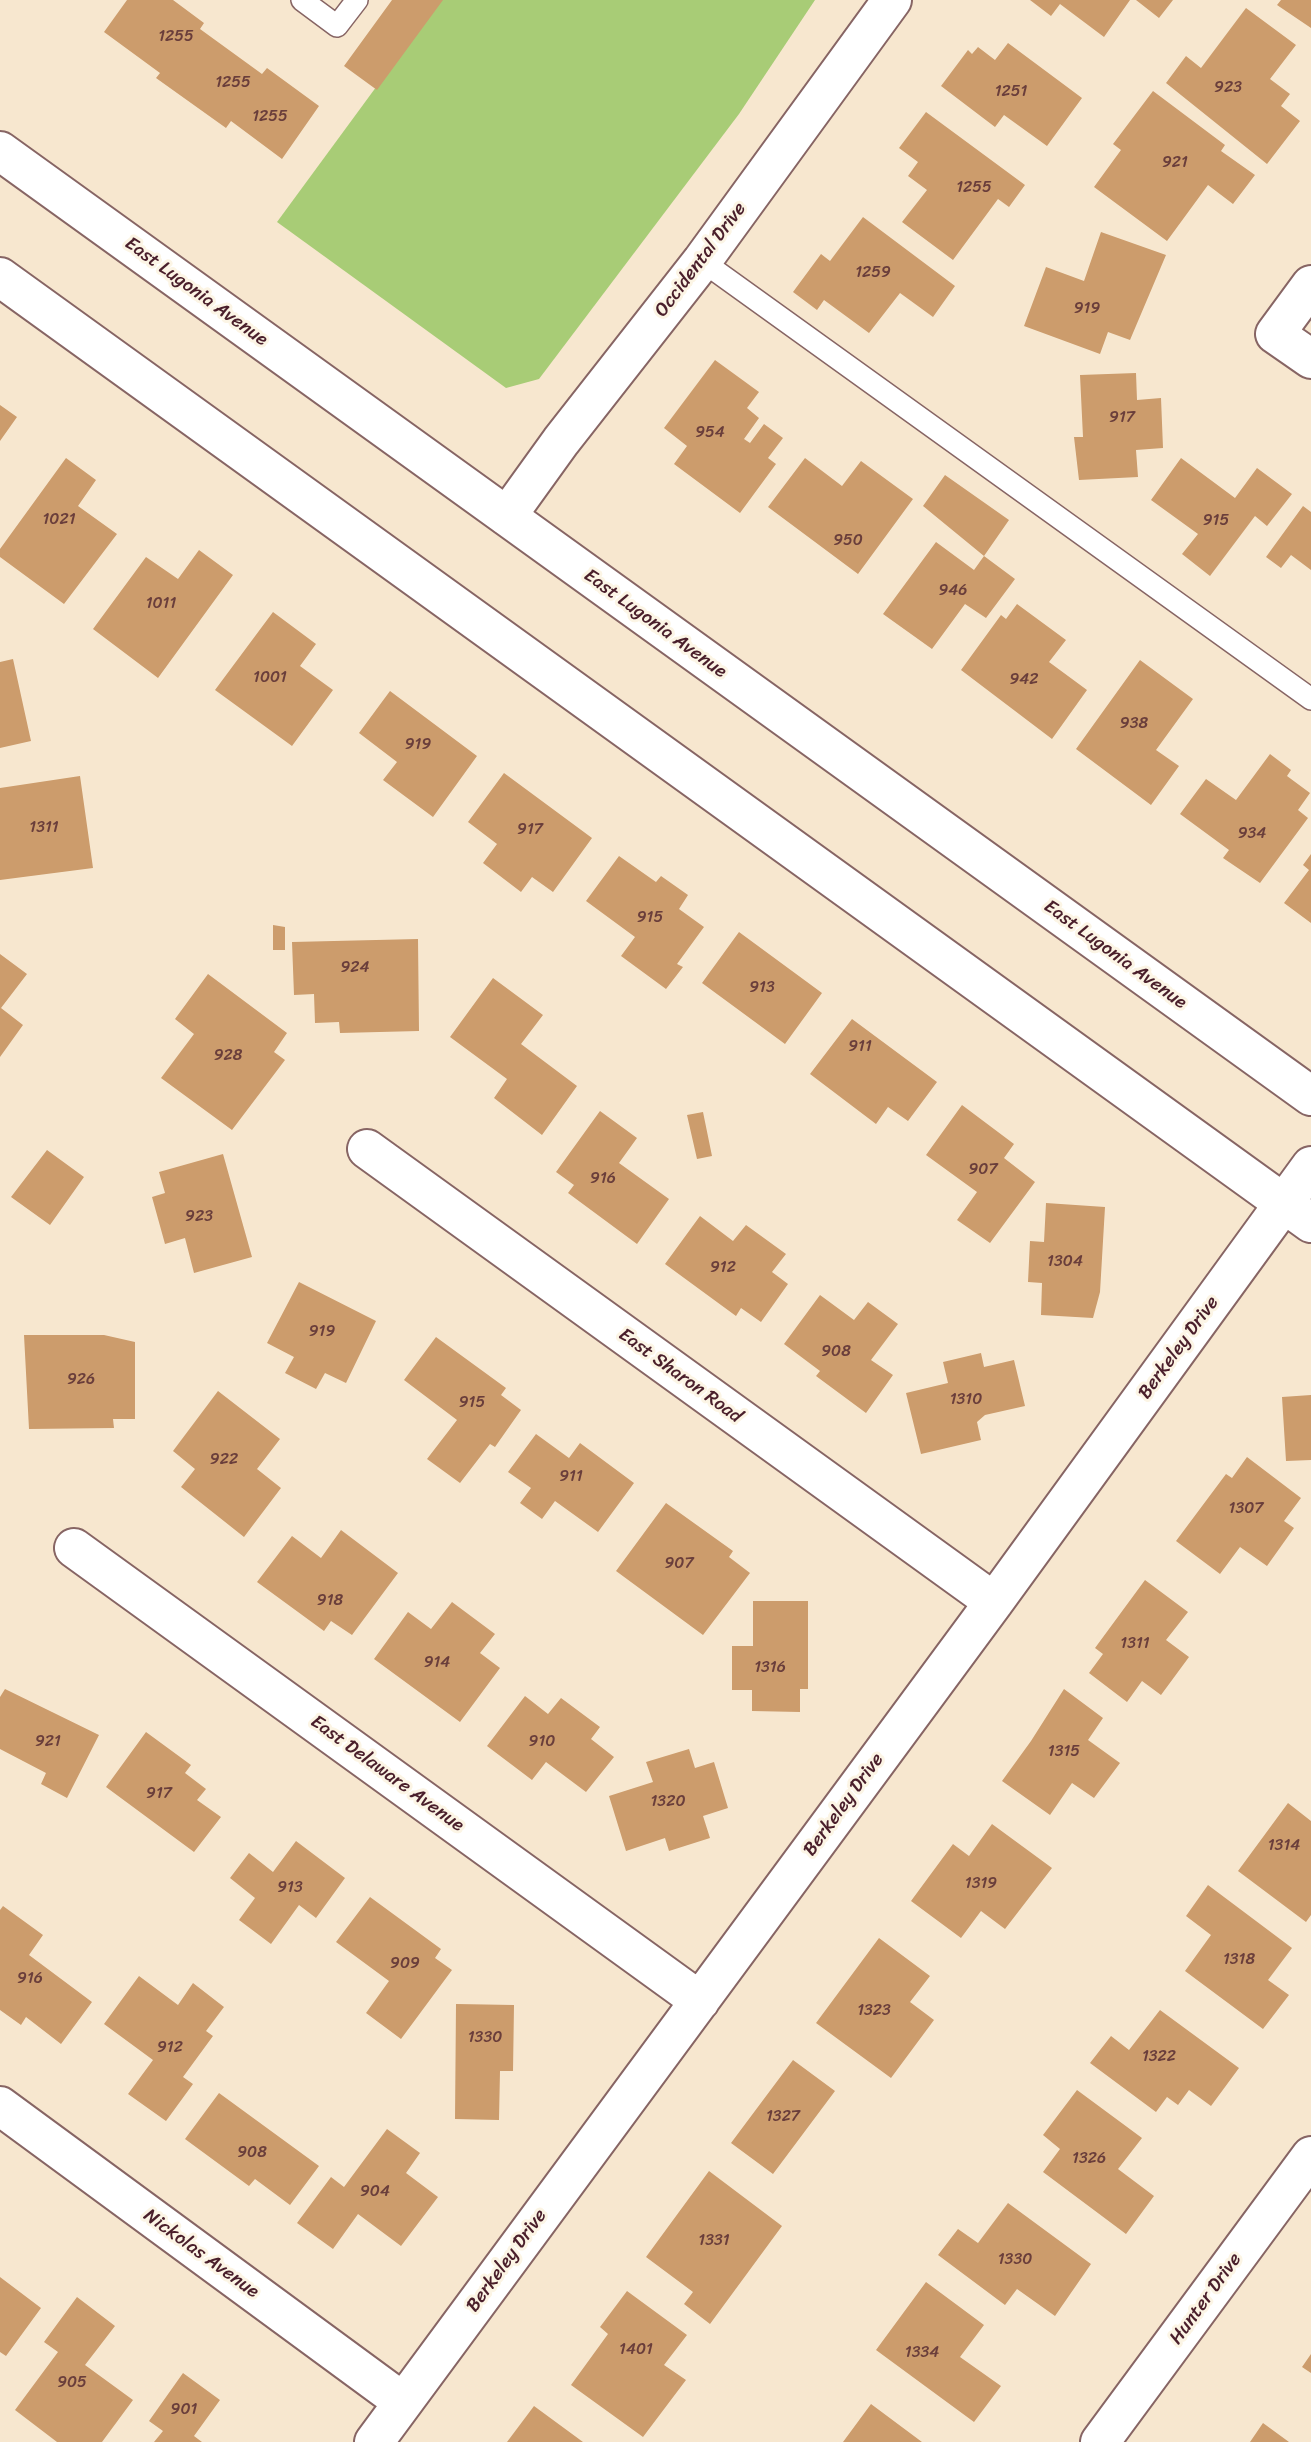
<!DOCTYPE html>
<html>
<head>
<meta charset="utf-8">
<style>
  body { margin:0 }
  canvas { display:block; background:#f7e7cf }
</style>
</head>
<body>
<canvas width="1311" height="2442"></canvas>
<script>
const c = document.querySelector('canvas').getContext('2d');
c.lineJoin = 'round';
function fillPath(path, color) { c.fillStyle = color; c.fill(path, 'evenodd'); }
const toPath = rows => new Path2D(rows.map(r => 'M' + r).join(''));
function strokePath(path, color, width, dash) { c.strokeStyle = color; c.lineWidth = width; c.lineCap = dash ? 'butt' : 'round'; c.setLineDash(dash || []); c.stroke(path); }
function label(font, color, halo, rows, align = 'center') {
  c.font = font + ' Sriracha,sans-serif'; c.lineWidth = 6; c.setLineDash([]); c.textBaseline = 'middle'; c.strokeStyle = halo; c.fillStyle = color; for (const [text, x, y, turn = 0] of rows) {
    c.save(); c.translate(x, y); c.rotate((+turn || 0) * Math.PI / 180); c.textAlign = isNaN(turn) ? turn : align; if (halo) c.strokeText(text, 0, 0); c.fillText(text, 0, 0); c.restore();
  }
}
const green = toPath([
  [440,0,815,0,739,114,539,379,506,388,277,222]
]);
const building = toPath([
  [127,0,173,0,204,23,200,29,262,74,267,68,319,106,282,159,231,121,226,128,156,78,160,73,104,32],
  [392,0,443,0,377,90,344,66],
  [1030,0,1130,0,1104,37,1060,4,1051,16],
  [1136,0,1173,0,1159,18],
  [1281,0,1311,0,1311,28,1277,5],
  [1246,8,1296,45,1270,79,1290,94,1281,106,1300,121,1267,164,1166,83,1186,56,1201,68],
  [1008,43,1082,98,1047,146,1004,115,995,127,941,86,968,50,972,54,978,47,995,60],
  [1153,91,1225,145,1221,151,1255,175,1233,204,1208,185,1167,241,1094,187,1121,150,1113,144],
  [926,112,1025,185,1009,207,998,199,953,260,902,222,927,190,908,176,918,162,899,148],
  [863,217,955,286,933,317,900,293,869,333,824,300,817,310,793,292,821,254,830,261],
  [1101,232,1166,255,1130,340,1108,332,1100,354,1024,326,1046,267,1084,281],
  [715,360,759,392,747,408,759,418,744,439,750,443,764,424,783,438,768,458,776,464,740,513,674,464,687,446,664,428],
  [1136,373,1137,400,1161,398,1163,448,1136,450,1138,477,1079,480,1074,437,1083,437,1080,375],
  [0,405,17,417,0,441],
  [66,458,96,480,78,506,117,534,64,604,0,557,0,549],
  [805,458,842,486,861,461,913,499,858,574,768,507],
  [1181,458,1235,498,1257,468,1292,494,1267,526,1255,516,1210,576,1182,554,1198,534,1151,500],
  [945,475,1009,520,984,556,923,506],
  [1303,506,1311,512,1311,570,1291,555,1281,568,1266,557],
  [936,542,974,570,984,556,1015,579,986,618,965,604,932,649,883,614],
  [199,550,233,575,158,678,93,629,146,557,178,579],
  [1017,604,1066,640,1049,662,1087,690,1052,739,961,670,1001,615,1006,619],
  [273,612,316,644,300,666,333,690,292,746,215,690],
  [13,659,31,741,0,748,0,662],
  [1140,660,1193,699,1156,750,1179,766,1151,805,1076,749],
  [390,691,477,756,433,817,383,780,397,762,359,733],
  [1270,754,1291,770,1287,776,1310,793,1298,810,1308,818,1260,883,1223,858,1229,850,1180,814,1206,779,1236,800],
  [504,773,592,838,553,892,532,877,521,892,483,863,497,844,468,822],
  [80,776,93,868,0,880,0,788],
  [1311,854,1311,923,1284,903,1309,870,1303,865],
  [619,856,656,882,661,876,688,895,679,909,704,927,677,964,683,967,666,989,621,956,635,937,586,901],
  [273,925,285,927,285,950,273,950],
  [739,932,822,993,785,1044,702,983],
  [418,939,419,1031,340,1033,339,1022,315,1023,314,994,294,995,292,942],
  [0,954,27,974,1,1008,23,1025,0,1057],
  [208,974,287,1033,274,1052,285,1060,232,1130,161,1078,194,1034,175,1019],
  [493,978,543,1015,521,1044,577,1086,542,1135,494,1098,507,1079,450,1037],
  [852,1019,937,1082,908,1121,888,1107,876,1124,810,1074],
  [962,1105,1014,1144,1004,1158,1035,1182,990,1243,957,1220,977,1192,926,1155],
  [600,1111,637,1138,619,1163,669,1199,637,1244,568,1193,574,1185,556,1172],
  [703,1112,712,1156,697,1159,687,1115],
  [47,1150,84,1177,50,1225,11,1197],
  [223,1154,252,1257,194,1273,185,1238,165,1244,152,1197,165,1193,159,1172],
  [1046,1203,1105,1207,1100,1292,1093,1318,1041,1315,1042,1283,1028,1282,1030,1241,1044,1242],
  [700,1216,733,1241,746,1225,786,1254,772,1272,788,1284,761,1322,741,1308,736,1316,665,1264],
  [299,1282,376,1321,346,1383,325,1373,316,1389,285,1373,294,1357,267,1343],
  [820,1295,854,1320,868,1302,898,1324,871,1360,893,1375,866,1413,816,1376,820,1371,784,1344],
  [24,1335,104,1335,135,1342,135,1419,113,1419,114,1428,29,1429],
  [436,1337,506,1388,501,1395,521,1410,495,1447,490,1444,460,1483,427,1459,457,1420,404,1380],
  [981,1353,984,1367,1014,1360,1025,1406,985,1415,977,1422,981,1440,921,1454,906,1393,948,1383,943,1362],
  [218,1391,280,1439,257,1469,281,1488,244,1537,181,1487,195,1469,173,1451],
  [1311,1395,1311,1460,1286,1461,1282,1397],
  [536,1434,569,1458,580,1443,634,1483,598,1532,555,1501,542,1519,520,1503,531,1488,508,1472],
  [1247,1457,1301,1498,1284,1521,1294,1528,1267,1566,1240,1547,1220,1574,1176,1541,1226,1474,1232,1478],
  [666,1503,733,1551,729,1557,750,1573,703,1635,616,1571],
  [341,1530,398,1573,352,1635,331,1621,324,1631,257,1582,292,1536,321,1558],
  [1145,1580,1188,1612,1166,1640,1189,1657,1161,1695,1142,1681,1127,1702,1089,1673,1103,1654,1095,1648],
  [753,1601,808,1601,808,1689,800,1689,800,1712,752,1711,752,1690,732,1690,732,1646,753,1646],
  [452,1602,495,1634,480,1653,500,1668,460,1722,374,1659,408,1612,431,1629],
  [5,1689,99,1735,67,1798,41,1784,46,1773,0,1749,0,1697],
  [1064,1689,1103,1718,1088,1740,1120,1763,1094,1798,1072,1783,1050,1815,1002,1781,1031,1741],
  [525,1696,548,1714,561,1698,600,1727,591,1739,614,1757,586,1792,546,1762,532,1780,487,1746],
  [146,1732,191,1765,185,1773,206,1789,197,1800,221,1817,194,1852,106,1787],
  [689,1749,695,1768,714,1762,728,1808,703,1816,710,1838,669,1851,665,1838,626,1851,609,1796,653,1782,646,1762],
  [1288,1803,1311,1821,1311,1915,1306,1922,1238,1871],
  [992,1824,1052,1868,1005,1929,981,1911,961,1938,911,1901,953,1844,969,1856],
  [296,1841,345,1878,316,1918,299,1905,271,1944,239,1920,255,1898,230,1878,249,1853,273,1872],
  [1208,1885,1292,1948,1268,1980,1289,1995,1263,2029,1185,1971,1211,1935,1186,1916],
  [370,1897,441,1949,435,1958,452,1970,401,2039,366,2013,389,1981,336,1942],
  [3,1906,43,1935,29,1955,92,2002,61,2044,26,2017,21,2025,0,2010,0,1910],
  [879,1938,930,1976,910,2002,934,2020,891,2078,816,2023],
  [139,1976,178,2005,193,1983,224,2007,206,2031,213,2036,183,2077,193,2084,166,2121,128,2094,153,2060,104,2024],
  [456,2004,514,2005,513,2071,500,2071,499,2120,455,2119],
  [1160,2010,1239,2068,1211,2106,1189,2090,1178,2105,1167,2097,1156,2112,1090,2063,1111,2036,1129,2050],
  [793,2060,835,2091,773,2174,731,2143],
  [1077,2090,1142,2138,1118,2169,1154,2196,1126,2234,1043,2172,1060,2149,1043,2135],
  [219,2093,319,2166,290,2205,255,2179,249,2186,185,2139],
  [387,2129,420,2153,406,2173,438,2197,401,2246,358,2214,333,2249,297,2223,331,2177,344,2187],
  [709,2171,782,2226,710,2324,684,2304,693,2292,646,2257],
  [1008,2203,1091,2264,1055,2316,1017,2289,1005,2305,938,2255,958,2229,978,2243],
  [0,2277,41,2308,6,2356,0,2352],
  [926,2282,984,2325,960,2357,1001,2386,974,2422,876,2350],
  [627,2291,687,2335,664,2365,686,2380,643,2437,571,2385,608,2334,600,2327],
  [77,2297,115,2326,85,2365,133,2400,102,2442,57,2442,15,2410,58,2352,44,2342],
  [1311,2354,1311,2373,1302,2367],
  [183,2373,220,2400,194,2436,202,2442,154,2442,163,2431,149,2421],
  [871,2404,922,2442,843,2442],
  [534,2406,583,2442,507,2442],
  [1263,2423,1289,2442,1250,2442]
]);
const service = toPath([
  [302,0,337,26,357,0],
  [702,261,1311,699]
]);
const minor = toPath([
  [0,277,1311,1223],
  [1311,285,1275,334,1311,359],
  [507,516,561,441,702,261,892,0],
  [367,1149,994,1602],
  [74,1548,700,2001],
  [0,2106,403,2402],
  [374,2442,994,1602,1311,1166],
  [1100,2442,1311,2156]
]);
const secondary = toPath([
  [0,151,1311,1096]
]);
const numberNames = [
  ["1255",176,37],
  ["1255",233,83],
  ["923",1228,88],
  ["1251",1011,92],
  ["1255",270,117],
  ["921",1175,163],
  ["1255",974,188],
  ["1259",873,273],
  ["919",1087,309],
  ["917",1122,418],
  ["954",710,433],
  ["1021",59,520],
  ["915",1216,521],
  ["950",848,541],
  ["946",953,591],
  ["1011",161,604],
  ["1001",270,678],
  ["942",1024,680],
  ["938",1134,724],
  ["919",418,745],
  ["1311",44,828],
  ["917",530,830],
  ["934",1252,834],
  ["915",650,918],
  ["924",355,968],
  ["913",762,988],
  ["911",860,1047],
  ["928",228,1056],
  ["907",983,1170],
  ["916",603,1179],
  ["923",199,1217],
  ["1304",1065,1262],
  ["912",723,1268],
  ["919",322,1332],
  ["908",836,1352],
  ["926",81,1380],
  ["1310",966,1400],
  ["915",472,1403],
  ["922",224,1460],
  ["911",571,1477],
  ["1307",1246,1509],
  ["907",679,1564],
  ["918",330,1601],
  ["1311",1135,1644],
  ["914",437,1663],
  ["1316",770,1668],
  ["921",48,1742],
  ["910",542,1742],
  ["1315",1064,1752],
  ["917",159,1794],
  ["1320",668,1802],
  ["1314",1284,1846],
  ["1319",981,1884],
  ["913",290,1888],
  ["1318",1239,1960],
  ["909",405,1964],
  ["916",30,1979],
  ["1323",874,2011],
  ["1330",485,2038],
  ["912",170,2048],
  ["1322",1159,2057],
  ["1327",783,2117],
  ["908",252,2153],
  ["1326",1089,2159],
  ["904",375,2192],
  ["1331",714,2241],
  ["1330",1015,2260],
  ["1401",636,2350],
  ["1334",922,2353],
  ["905",72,2383],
  ["901",184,2410]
];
const streetNames = [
  ["Occidental Drive",701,260,-53],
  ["East Lugonia Avenue",196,292,36],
  ["East Lugonia Avenue",655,624,36],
  ["East Lugonia Avenue",1115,955,36],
  ["Berkeley Drive",1179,1348,-54],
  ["East Sharon Road",680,1376,36],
  ["East Delaware Avenue",387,1774,36],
  ["Berkeley Drive",844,1805,-54],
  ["Nickolas Avenue",201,2254,36],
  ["Berkeley Drive",507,2261,-54],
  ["Hunter Drive",1206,2299,-54]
];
fillPath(green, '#a8cc76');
fillPath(building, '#cc9c6c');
strokePath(service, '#876564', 24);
strokePath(minor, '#876564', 42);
strokePath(secondary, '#876564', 42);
strokePath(service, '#fff', 21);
strokePath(minor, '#fff', 38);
strokePath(secondary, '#fff', 38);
label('16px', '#6a3e3b', null, numberNames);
label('19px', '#4a1f2b', '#fcf5e5', streetNames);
</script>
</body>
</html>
